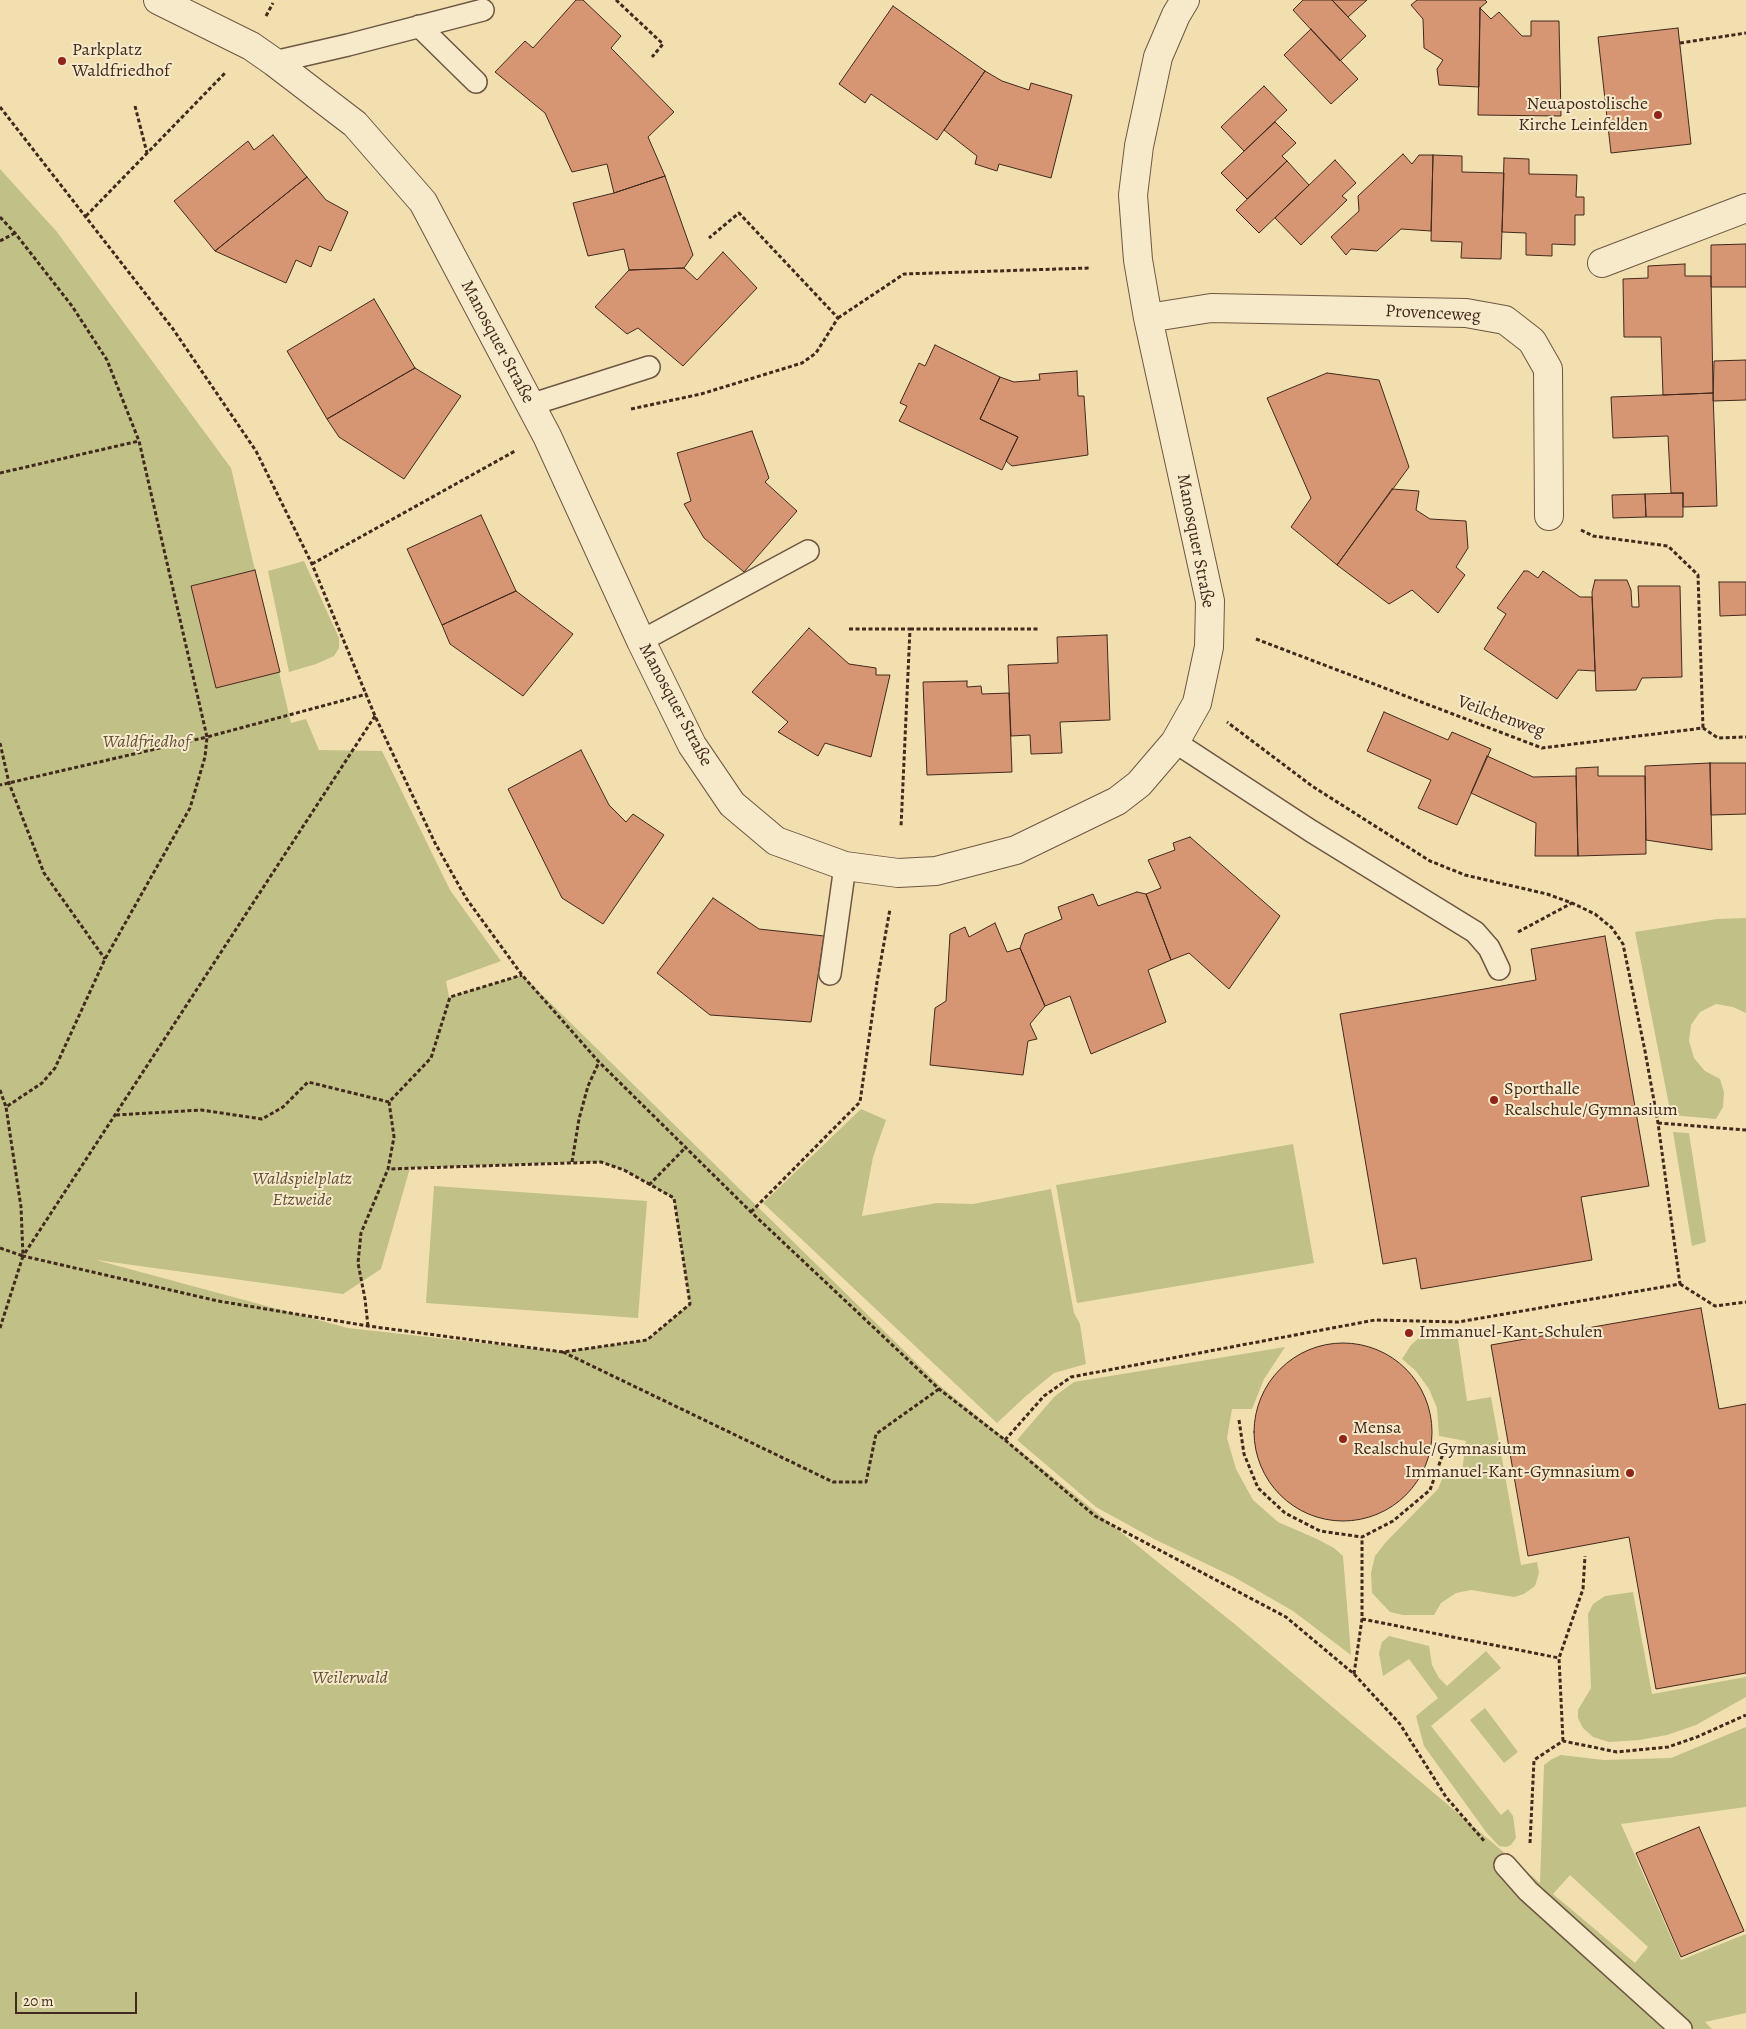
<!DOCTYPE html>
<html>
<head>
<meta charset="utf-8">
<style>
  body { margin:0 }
  #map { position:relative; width:1746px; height:2029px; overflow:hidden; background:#f2dfaf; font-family:Alegreya,serif }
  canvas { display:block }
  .scale { position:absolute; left:15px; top:1992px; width:122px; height:22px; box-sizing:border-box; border:2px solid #42291d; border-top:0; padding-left:6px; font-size:15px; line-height:18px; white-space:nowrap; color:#42291d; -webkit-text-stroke:4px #f7eacb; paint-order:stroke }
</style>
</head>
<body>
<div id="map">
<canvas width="1746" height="2029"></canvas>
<div class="scale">20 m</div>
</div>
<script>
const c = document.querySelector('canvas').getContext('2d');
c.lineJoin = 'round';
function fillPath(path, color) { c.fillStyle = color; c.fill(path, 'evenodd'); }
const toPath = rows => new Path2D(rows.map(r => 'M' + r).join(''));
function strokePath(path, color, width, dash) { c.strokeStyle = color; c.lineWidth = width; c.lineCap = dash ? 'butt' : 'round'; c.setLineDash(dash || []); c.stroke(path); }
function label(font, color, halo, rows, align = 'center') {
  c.font = font + ' Alegreya,serif'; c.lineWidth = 4; c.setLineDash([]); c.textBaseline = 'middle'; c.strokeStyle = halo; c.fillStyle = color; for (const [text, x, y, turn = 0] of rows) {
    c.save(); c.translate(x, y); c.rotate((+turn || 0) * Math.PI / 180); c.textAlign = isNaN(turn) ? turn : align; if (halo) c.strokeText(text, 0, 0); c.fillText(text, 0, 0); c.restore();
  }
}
const green = toPath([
  [0,169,57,232,231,468,291,723,306,719,319,750,382,751,450,890,501,961,446,981,449,997,522,975,940,1386,1237,1626,1540,1883,1544,1765,1552,1759,1561,1755,1604,1760,1671,1758,1746,1727,1746,1807,1621,1824,1681,1960,1746,1934,1746,2013,1705,2022,1712,2029,0,2029],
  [572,1162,601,1162,624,1170,674,1198,690,1304,647,1340,563,1352,348,1328,96,1260,343,1294,381,1269,410,1168],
  [1570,1875,1648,1947,1635,1963,1553,1894],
  [304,561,339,638,339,648,334,656,316,664,289,672,268,571],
  [1746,918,1746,1013,1733,1007,1716,1004,1700,1012,1691,1025,1689,1041,1694,1058,1705,1071,1720,1079,1724,1092,1723,1107,1716,1119,1671,1115,1635,932,1717,919],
  [861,1109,886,1120,873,1157,862,1216,937,1203,973,1204,1051,1189,1074,1313,1080,1324,1086,1364,1054,1373,1026,1396,997,1423,763,1203],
  [1673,1132,1689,1133,1706,1242,1692,1246],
  [1293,1144,1314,1263,1077,1303,1056,1185],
  [434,1186,647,1201,638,1318,426,1303],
  [1457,1332,1467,1401,1491,1397,1521,1565,1537,1562,1539,1573,1535,1586,1524,1594,1514,1597,1471,1590,1456,1593,1441,1603,1434,1615,1403,1615,1390,1612,1372,1593,1371,1573,1375,1556,1386,1542,1438,1489,1446,1469,1462,1472,1466,1441,1439,1436,1437,1408,1429,1389,1416,1371,1402,1359,1411,1345,1421,1336],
  [1285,1347,1264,1379,1252,1409,1232,1409,1227,1438,1236,1469,1253,1500,1278,1522,1317,1539,1334,1548,1343,1556,1351,1655,1293,1611,1234,1577,1154,1539,1096,1507,1017,1440,1055,1396,1074,1382],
  [1633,1592,1652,1694,1746,1677,1746,1697,1696,1725,1667,1735,1639,1740,1609,1742,1593,1737,1583,1728,1578,1718,1578,1710,1591,1688,1588,1614,1593,1604,1605,1596],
  [1389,1636,1429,1646,1432,1665,1439,1678,1447,1686,1486,1651,1501,1668,1431,1726,1501,1815,1508,1809,1513,1816,1516,1838,1511,1845,1506,1847,1499,1846,1486,1832,1424,1746,1416,1716,1438,1698,1409,1659,1383,1676,1379,1653,1382,1642],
  [1485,1708,1518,1752,1504,1763,1470,1720]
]);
const building = toPath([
  [576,0,583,0,621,36,611,48,674,112,648,137,665,176,614,193,607,164,572,172,545,113,495,72,525,41,533,48,576,0],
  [1303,0,1332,0,1366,36,1340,61,1293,10,1303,0],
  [1332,0,1367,0,1348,17,1332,0],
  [1417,0,1485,0,1487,2,1480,8,1479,87,1439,85,1437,69,1443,60,1424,48,1423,19,1411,5,1417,0],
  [893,6,985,71,937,140,871,94,865,103,839,84,893,6],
  [1480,8,1491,19,1499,12,1522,36,1531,36,1531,21,1559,21,1561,116,1478,115,1480,8],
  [1678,28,1691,144,1611,153,1598,37,1678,28],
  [1311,29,1358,79,1331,104,1284,55,1311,29],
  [985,71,1002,81,1029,90,1031,83,1072,95,1051,178,999,164,997,171,975,164,977,156,944,130,985,71],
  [1264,86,1287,110,1244,151,1221,127,1264,86],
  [1275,122,1296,143,1282,156,1287,161,1247,199,1221,173,1275,122],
  [273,135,307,177,215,251,174,201,248,141,254,150,273,135],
  [1403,154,1412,164,1419,155,1433,155,1431,231,1401,229,1377,251,1351,249,1346,255,1331,237,1359,211,1358,196,1403,154],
  [1433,155,1462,156,1462,172,1504,173,1501,259,1461,258,1462,242,1431,241,1433,155],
  [1504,158,1529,159,1529,174,1577,175,1576,197,1584,197,1584,215,1575,215,1575,245,1552,244,1552,256,1526,255,1526,233,1502,232,1504,158],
  [1335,160,1356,183,1342,196,1347,200,1301,245,1275,218,1335,160],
  [1287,161,1309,185,1259,233,1236,210,1287,161],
  [665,176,693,255,684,268,629,270,624,249,588,256,573,203,614,193,665,176],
  [307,177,326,200,348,212,331,251,319,246,311,267,296,260,286,283,215,251,307,177],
  [1746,244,1746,287,1711,287,1711,245,1746,244],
  [723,252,757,288,683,366,638,328,627,334,595,307,629,270,684,268,697,280,723,252],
  [1685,264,1685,276,1711,276,1713,393,1663,395,1661,337,1624,337,1623,279,1648,278,1648,266,1685,264],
  [374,299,415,368,327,419,287,351,374,299],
  [935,345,1000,377,980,419,1018,437,1002,470,899,421,907,406,900,403,919,363,925,366,935,345],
  [1746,360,1746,400,1713,401,1714,361,1746,360],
  [415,368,461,396,404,479,339,437,327,419,415,368],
  [1077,371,1078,396,1084,396,1088,455,1012,466,1006,461,1018,437,980,419,1000,377,1014,382,1040,380,1039,374,1077,371],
  [1327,373,1379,380,1409,467,1337,565,1291,527,1311,498,1267,398,1327,373],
  [1713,393,1717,506,1683,507,1683,493,1671,493,1668,436,1613,438,1611,397,1713,393],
  [752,431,769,478,765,482,797,511,744,572,704,538,684,504,691,501,677,453,752,431],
  [1392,489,1419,491,1416,510,1430,519,1466,521,1468,548,1456,567,1465,575,1438,613,1412,590,1389,604,1337,565,1392,489],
  [1683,493,1683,517,1646,517,1645,494,1683,493],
  [1645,494,1646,517,1613,518,1612,495,1645,494],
  [481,515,516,591,442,625,407,549,481,515],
  [255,570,280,672,216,688,191,586,255,570],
  [1524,571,1528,571,1538,578,1543,571,1580,597,1592,597,1595,671,1578,670,1557,699,1484,649,1506,614,1497,608,1524,571],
  [1595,580,1627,580,1631,590,1632,607,1639,607,1638,586,1680,586,1682,677,1642,678,1636,690,1596,691,1592,592,1595,580],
  [1719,582,1746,582,1746,615,1720,616,1719,582],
  [516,591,573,634,523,696,450,644,442,625,516,591],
  [809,628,849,664,876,668,876,675,890,675,871,757,825,743,818,756,778,732,788,722,752,692,809,628],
  [1107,635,1110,720,1060,722,1062,753,1031,754,1030,735,1011,736,1008,665,1058,663,1057,637,1107,635],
  [967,681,967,687,981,686,982,694,1009,693,1012,772,927,775,923,682,967,681],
  [1384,712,1448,740,1452,732,1491,749,1457,825,1418,808,1431,780,1367,751,1384,712],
  [581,750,609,805,626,822,633,814,664,835,603,924,562,898,508,789,581,750],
  [1487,756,1533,777,1576,776,1578,856,1535,856,1536,823,1471,793,1487,756],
  [1710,763,1746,763,1746,814,1711,815,1710,763],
  [1710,763,1712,850,1646,840,1645,766,1710,763],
  [1598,767,1598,776,1645,776,1646,854,1578,856,1576,768,1598,767],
  [1190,837,1280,916,1229,989,1189,953,1171,960,1146,894,1161,888,1148,860,1175,850,1173,843,1190,837],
  [1137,892,1146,894,1171,960,1148,970,1166,1022,1091,1054,1070,996,1045,1006,1020,948,1025,934,1062,919,1058,907,1093,894,1098,906,1137,892],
  [713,898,759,929,824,936,811,1022,710,1015,657,973,713,898],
  [995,923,1007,952,1020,948,1045,1006,1030,1024,1037,1039,1028,1041,1023,1075,930,1065,935,1008,946,1001,950,934,965,927,969,937,995,923],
  [1605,936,1649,1186,1581,1197,1592,1260,1421,1289,1416,1258,1383,1264,1340,1014,1536,980,1531,949,1605,936],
  [1701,1308,1719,1409,1746,1404,1746,1673,1656,1689,1629,1537,1528,1556,1491,1345,1701,1308],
  '1254 1432a89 89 0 1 1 178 0a89 89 0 1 1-178 0Z',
  [1699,1827,1744,1931,1681,1957,1636,1853,1699,1827]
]);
const path = toPath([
  [616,0,663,44,652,57],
  [266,16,273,3],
  [1680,43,1746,33],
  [135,106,147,153],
  [0,107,173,329,256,451,312,564,375,716,435,843,466,898,522,975,599,1062,751,1212,939,1389,1005,1440,1095,1516,1286,1617,1354,1674,1400,1724,1446,1797,1485,1842],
  [86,216,225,73],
  [0,217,15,233,72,306,107,360,139,441,207,737,0,785],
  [0,241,15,233],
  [838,318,904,274,1089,268],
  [631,409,701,394,802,363,816,353,838,318,739,213,709,238],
  [0,473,139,441],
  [1581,530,1593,536,1668,546,1698,575,1703,728],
  [312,564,515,451],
  [849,629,910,629,901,827],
  [910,629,1039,629],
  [1256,639,1542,748,1703,728,1718,738,1746,737],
  [375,716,23,1256,218,1301,368,1326,563,1352,647,1340,690,1304,674,1198,624,1170,601,1162,388,1169],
  [0,743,9,783,44,873,105,959],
  [1518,932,1572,903],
  [0,1090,6,1107],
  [116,1115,201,1110,262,1119,283,1107,308,1082,389,1102],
  [1658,1123,1746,1130],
  [572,1162,579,1119,588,1086,599,1062],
  [649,1185,686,1147],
  [751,1212,860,1102,877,982,890,909],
  [0,1248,23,1256],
  [1680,1284,1715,1306,1746,1302],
  [368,1326,365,1299,358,1263,361,1233,388,1169,394,1137,389,1102,431,1058,450,997,522,975],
  [0,1328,23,1256,21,1207,6,1107,42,1083,55,1068,105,959,190,808,205,757,207,737,367,694],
  [563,1352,833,1482,866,1482,876,1434,939,1389],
  [1239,1420,1244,1454,1258,1488,1285,1513,1320,1531,1362,1537,1393,1521,1430,1490,1445,1448],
  [1005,1440,1044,1396,1071,1377,1375,1320,1458,1322,1680,1284,1658,1123,1645,1051,1623,944,1612,928,1595,914,1572,903,1547,894,1465,875,1430,861,1312,786,1227,722],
  [1362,1619,1559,1658],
  [1354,1674,1362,1619,1362,1537],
  [1563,1741,1559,1658,1583,1589,1585,1556],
  [1530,1843,1534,1760,1563,1741,1617,1752,1668,1747,1697,1737,1746,1715]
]);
const service = toPath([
  [419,26,476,82],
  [274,62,348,45,483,10],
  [530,405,649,367],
  [641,641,808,551],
  [1175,742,1311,831,1475,932,1489,948,1499,969],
  [830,974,845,866],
  [1505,1865,1528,1891,1681,2029]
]);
const minor = toPath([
  [158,0,251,46,274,62,355,124,423,202,547,436,641,641,692,745,732,804,776,841,845,866,898,873,936,871,1016,850,1117,801,1139,784,1175,742,1197,703,1209,647,1210,601,1148,318,1138,260,1133,195,1139,146,1158,57,1176,15,1185,0],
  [1602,263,1746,208],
  [1148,318,1211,308,1466,313,1505,320,1532,341,1548,369,1549,516]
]);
const markers = [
  [62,61,5,"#8f2418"],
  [1658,115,5,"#8f2418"],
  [1494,1100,5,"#8f2418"],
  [1409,1333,5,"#8f2418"],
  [1343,1439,5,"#8f2418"],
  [1630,1473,5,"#8f2418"]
];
const poiNames = [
  ["Parkplatz",72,51],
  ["Waldfriedhof",72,72],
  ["Neuapostolische",1648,105,"right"],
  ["Kirche Leinfelden",1648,126,"right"],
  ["Sporthalle",1504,1090],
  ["Realschule/Gymnasium",1504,1111],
  ["Immanuel-Kant-Schulen",1419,1333],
  ["Mensa",1353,1429],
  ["Realschule/Gymnasium",1353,1450],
  ["Immanuel-Kant-Gymnasium",1620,1473,"right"]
];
const streetNames = [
  ["Provenceweg",1433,314,3],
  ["Manosquer Straße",497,342,62],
  ["Manosquer Straße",1195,541,79],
  ["Manosquer Straße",675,705,62],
  ["Veilchenweg",1501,717,20]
];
const parkNames = [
  ["Waldfriedhof",146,743],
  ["Waldspielplatz",302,1180],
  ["Etzweide",302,1201],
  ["Weilerwald",350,1679]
];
fillPath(green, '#c0c087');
fillPath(building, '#d69673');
strokePath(building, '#42291d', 1);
strokePath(service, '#6e5642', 24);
strokePath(minor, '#6e5642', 30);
strokePath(path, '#42291d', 3, [4, 2.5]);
strokePath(service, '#f7eacb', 21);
strokePath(minor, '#f7eacb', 28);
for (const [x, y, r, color] of markers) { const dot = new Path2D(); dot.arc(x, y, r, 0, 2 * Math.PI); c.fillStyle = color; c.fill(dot); strokePath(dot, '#f7eacb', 2); }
label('18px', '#42291d', '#f7eacb', poiNames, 'left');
label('18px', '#42291d', '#f7eacb', streetNames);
label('italic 18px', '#624f38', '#f7eacb', parkNames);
</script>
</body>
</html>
